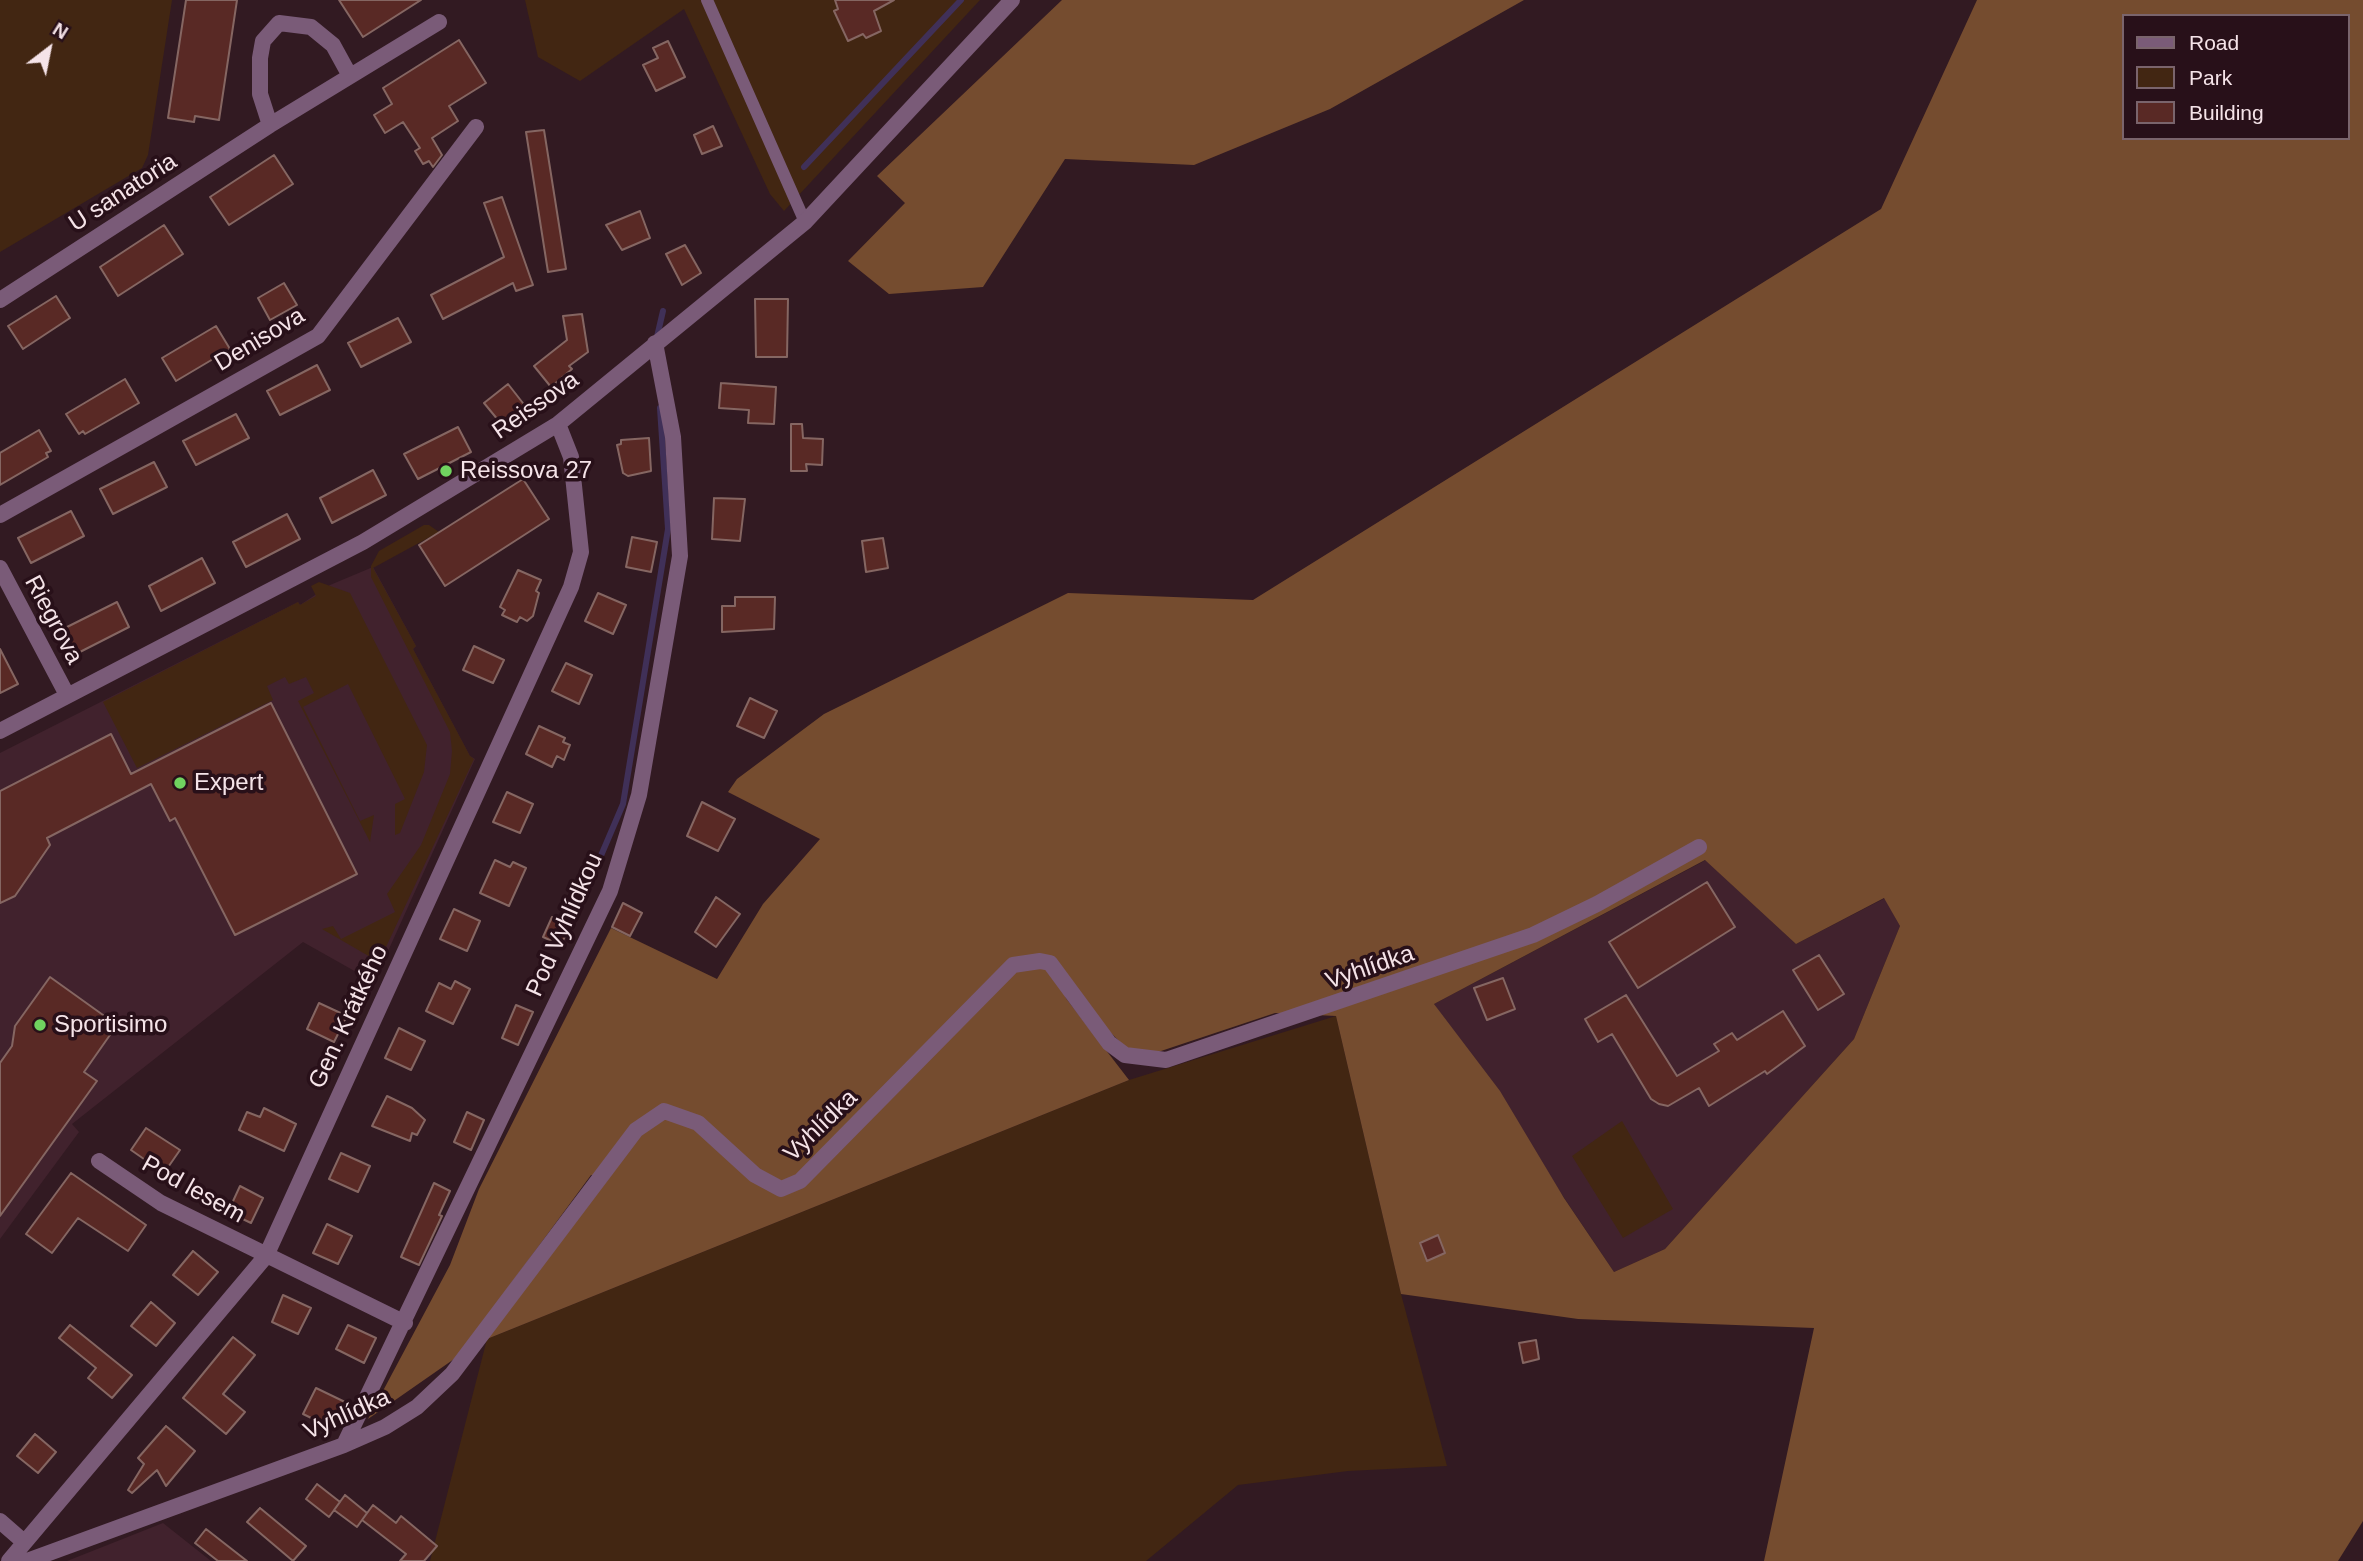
<!DOCTYPE html>
<html>
<head>
<meta charset="utf-8">
<style>
  body { margin:0 }
  #map { position:relative; width:2363px; height:1561px; overflow:hidden; background:#321a22; font-family:Helvetica,sans-serif }
  canvas { display:block }
  .legend { position:absolute; left:2122px; top:14px; width:228px; height:126px; box-sizing:border-box; background:#281019; border:2px solid #7a646c; margin:0; padding:9px 12px; list-style:none; font-size:21px; color:#f5e3e8 }
  .legend li { display:flex; align-items:center; gap:14px; height:35px }
  .legend b { width:35px; border:2px solid #7a646c }
  .north { position:absolute; left:14px; top:14px; width:70px; height:70px; -webkit-text-stroke:5px #281019; paint-order:stroke; rotate:32deg; font-size:19px; font-weight:700; line-height:28px; text-align:center; color:#f5e3e8 }
  .north::after { content:''; display:block; margin:auto; width:24px; height:32px; background:#f5e3e8; clip-path:polygon(50% 0,100% 100%,50% 72%,0 100%) }
</style>
</head>
<body>
<div id="map">
<canvas width="2363" height="1561"></canvas>
<ul class="legend">
<li><b style="height:9px;background:#7a5b78"></b>Road</li>
<li><b style="height:19px;background:#422612"></b>Park</li>
<li><b style="height:19px;background:#592925"></b>Building</li>
</ul>
<div class="north">N</div>
</div>
<script>
const c = document.querySelector('canvas').getContext('2d');
c.lineJoin = 'round';
function fillPath(path, color) { c.fillStyle = color; c.fill(path, 'evenodd'); }
const toPath = rows => new Path2D(rows.map(r => 'M' + r).join(''));
function strokePath(path, color, width, dash) { c.strokeStyle = color; c.lineWidth = width; c.lineCap = dash ? 'butt' : 'round'; c.setLineDash(dash || []); c.stroke(path); }
function label(font, color, halo, rows, align = 'center') {
  c.font = font + ' Helvetica,sans-serif'; c.lineWidth = 7; c.setLineDash([]); c.textBaseline = 'middle'; c.strokeStyle = halo; c.fillStyle = color; for (const [text, x, y, turn = 0] of rows) {
    c.save(); c.translate(x, y); c.rotate((+turn || 0) * Math.PI / 180); c.textAlign = isNaN(turn) ? turn : align; if (halo) c.strokeText(text, 0, 0); c.fillText(text, 0, 0); c.restore();
  }
}
const built = toPath([
  [373,567,416,646,413,649,470,756,475,759,374,982,303,942,72,1124,79,1132,0,1239,0,753,298,602,300,605,330,585],
  [1706,860,1796,944,1885,898,1900,926,1854,1039,1665,1249,1614,1272,1434,1004],
  [163,1523,211,1561,67,1561]
]);
const green = toPath([
  [0,0,172,0,148,155,142,168,0,252],
  [525,0,980,0,784,211,770,194,684,9,580,81,538,57],
  [424,525,429,525,439,532,373,568,416,646,413,649,470,756,474,759,379,962,322,929,333,926,341,939,395,912,387,894,421,845,450,774,452,751,450,732,371,577,371,566,379,551],
  [319,582,350,593,427,745,424,772,400,833,395,835,395,804,405,799,348,684,303,707,360,821,374,815,370,842,298,701,314,693,306,677,289,684,285,677,267,686,273,700,137,768,103,702,298,602,300,605,316,596,311,586],
  [1336,1016,1401,1294,1447,1466,1348,1471,1238,1485,1146,1561,430,1561,487,1339,1129,1080],
  [1622,1121,1673,1209,1623,1238,1572,1156]
]);
const forest = toPath([
  [1062,0,1524,0,1330,109,1194,165,1065,159,983,287,889,294,848,261,905,203,877,176],
  [1977,0,2363,0,2363,1521,2338,1561,1764,1561,1814,1328,1578,1319,1401,1294,1336,1016,1275,1013,1143,1057,1127,1049,1109,1031,1065,997,1129,1080,487,1339,611,1175,591,1175,457,1357,368,1419,450,1265,479,1189,611,928,717,979,763,904,820,839,728,792,737,779,824,714,1068,593,1253,600,1881,209],
  [2123,16,2347,16,2347,138,2123,138],
  [1705,860,1796,944,1884,898,1900,926,1854,1039,1665,1249,1614,1272,1564,1198,1500,1091,1434,1004]
]);
const stream = toPath([
  [804,167,961,0],
  [656,341,663,311],
  [594,872,623,804,668,529,660,408]
]);
const building = toPath([
  [186,0,237,0,219,120,195,116,194,122,168,118,186,0],
  [339,0,421,0,363,37,339,0],
  [835,0,894,0,874,11,881,31,866,38,863,34,848,41,834,11,838,9,835,0],
  [459,40,486,83,449,106,458,121,432,138,442,155,433,167,429,161,423,164,415,151,420,148,403,122,385,133,374,115,392,104,383,88,459,40],
  [668,41,685,77,656,91,643,65,658,58,653,48,668,41],
  [713,126,722,146,702,154,694,135,713,126],
  [544,130,566,269,548,272,526,132,544,130],
  [274,155,293,184,229,225,210,197,274,155],
  [502,197,533,285,516,291,513,283,443,319,431,295,504,257,484,203,502,197],
  [640,211,650,238,622,250,606,225,640,211],
  [164,225,183,254,118,296,100,267,164,225],
  [685,245,701,273,682,285,666,254,685,245],
  [284,283,297,305,270,320,258,298,284,283],
  [56,296,70,318,23,349,8,326,56,296],
  [755,299,788,299,787,357,756,357,755,299],
  [582,314,588,352,569,366,572,369,551,387,534,366,567,340,563,316,582,314],
  [398,318,411,342,361,367,348,343,398,318],
  [216,326,230,349,176,381,162,358,216,326],
  [317,365,330,390,280,415,267,391,317,365],
  [125,379,139,403,85,434,83,431,79,434,66,414,125,379],
  [721,383,776,387,774,424,748,423,749,410,719,408,721,383],
  [508,384,526,407,503,426,484,403,508,384],
  [236,414,249,438,196,465,183,441,236,414],
  [791,424,802,424,803,438,823,439,822,465,806,464,807,471,791,471,791,424],
  [458,427,471,452,418,479,404,454,458,427],
  [39,430,51,451,46,453,48,457,0,485,0,453,39,430],
  [649,438,651,471,628,476,623,473,617,445,621,444,621,440,649,438],
  [154,462,167,487,113,514,100,489,154,462],
  [373,470,386,495,332,523,320,498,373,470],
  [523,479,549,519,445,586,419,545,523,479],
  [714,498,745,499,740,541,712,539,714,498],
  [71,511,84,536,31,563,18,538,71,511],
  [287,514,300,539,246,567,233,542,287,514],
  [632,537,657,542,651,572,626,567,632,537],
  [883,538,888,568,866,572,862,541,883,538],
  [202,558,215,583,161,611,149,586,202,558],
  [518,570,541,580,536,591,539,593,533,616,527,621,520,617,517,622,502,615,505,610,500,607,518,570],
  [598,593,626,605,613,634,585,621,598,593],
  [735,597,775,597,774,629,722,632,722,606,735,606,735,597],
  [117,602,129,627,76,654,63,629,117,602],
  [474,646,504,660,493,683,463,670,474,646],
  [0,649,18,684,0,693,0,649],
  [566,663,592,675,579,704,552,691,566,663],
  [750,698,777,711,764,738,737,726,750,698],
  [271,703,357,874,235,935,175,818,170,821,151,784,47,838,50,845,15,896,0,903,0,791,111,734,131,774,271,703],
  [539,726,565,738,563,742,570,745,564,760,557,756,552,767,526,754,539,726],
  [507,792,533,804,520,833,493,822,507,792],
  [702,802,735,819,718,851,687,836,702,802],
  [495,860,510,867,513,862,526,868,509,906,480,893,495,860],
  [1707,882,1735,927,1638,988,1609,942,1707,882],
  [716,897,740,914,716,947,695,932,716,897],
  [623,903,642,913,630,936,612,927,623,903],
  [454,909,480,921,467,951,440,939,454,909],
  [552,917,570,925,561,945,543,937,552,917],
  [1819,955,1844,994,1818,1010,1793,970,1819,955],
  [50,977,117,1025,84,1072,97,1081,0,1216,0,1063,12,1046,15,1026,50,977],
  [1503,978,1515,1009,1487,1020,1474,988,1503,978],
  [455,981,470,989,453,1024,426,1011,439,983,451,989,455,981],
  [1626,995,1677,1076,1719,1051,1714,1044,1732,1033,1737,1040,1783,1011,1805,1046,1767,1074,1765,1071,1709,1106,1699,1088,1668,1106,1659,1104,1651,1099,1612,1034,1598,1042,1585,1019,1626,995],
  [319,1003,347,1016,334,1042,307,1029,319,1003],
  [516,1005,533,1012,518,1045,502,1038,516,1005],
  [399,1028,425,1041,411,1070,385,1058,399,1028],
  [387,1096,412,1108,425,1120,417,1135,412,1133,410,1141,372,1126,387,1096],
  [264,1108,296,1124,284,1151,239,1130,247,1112,260,1117,264,1108],
  [467,1112,484,1120,471,1150,454,1142,467,1112],
  [146,1128,180,1150,164,1173,131,1150,146,1128],
  [341,1153,370,1166,358,1192,329,1179,341,1153],
  [71,1173,146,1225,128,1251,78,1218,52,1253,26,1234,71,1173],
  [434,1183,450,1191,439,1215,442,1216,419,1265,401,1257,434,1183],
  [240,1186,263,1198,251,1223,228,1212,240,1186],
  [327,1224,352,1236,338,1264,313,1253,327,1224],
  [1438,1235,1445,1253,1427,1261,1420,1243,1438,1235],
  [193,1251,218,1272,198,1295,173,1275,193,1251],
  [283,1295,311,1308,298,1334,272,1322,283,1295],
  [151,1302,175,1323,156,1346,131,1326,151,1302],
  [70,1325,132,1375,112,1398,88,1378,96,1368,59,1338,70,1325],
  [348,1325,376,1338,364,1363,336,1349,348,1325],
  [233,1337,255,1355,223,1394,245,1412,226,1434,183,1398,233,1337],
  [1536,1340,1539,1359,1523,1363,1519,1343,1536,1340],
  [316,1388,345,1402,332,1428,303,1414,316,1388],
  [166,1426,195,1451,166,1486,157,1470,132,1493,128,1490,144,1464,138,1458,166,1426],
  [35,1434,56,1452,38,1473,17,1456,35,1434],
  [317,1484,340,1502,329,1517,306,1499,317,1484],
  [345,1495,367,1513,357,1527,334,1510,345,1495],
  [373,1505,396,1523,401,1516,437,1546,424,1561,400,1561,406,1554,362,1520,373,1505],
  [260,1508,306,1546,293,1561,247,1522,260,1508],
  [206,1529,247,1561,218,1561,195,1543,206,1529]
]);
const pedestrian = toPath([
  [707,0,805,222]
]);
const minor = toPath([
  [270,125,260,94,260,58,263,41,279,23,311,27,333,45,350,76],
  [0,300,270,125,439,22],
  [0,515,318,336,476,127],
  [0,568,66,693],
  [0,731,363,542,558,424,805,222,1012,0],
  [99,1161,161,1203,405,1323],
  [344,1445,610,891,639,795,680,556,673,437,655,343],
  [0,1521,24,1542],
  [9,1561,266,1256,571,587,581,552,571,457,558,424],
  [27,1561,344,1445,385,1427,417,1407,452,1374,636,1130,664,1111,698,1123,755,1175,781,1189,800,1181,1013,965,1040,961,1050,963,1109,1043,1125,1055,1166,1060,1533,935,1597,904,1699,847]
]);
const markers = [
  [446,471,7,"#70d35f"],
  [180,783,7,"#70d35f"],
  [40,1025,7,"#70d35f"]
];
const streetNames = [
  ["U sanatoria",123,193,-33],
  ["Denisova",260,340,-31],
  ["Reissova",536,406,-35],
  ["Riegrova",53,620,62],
  ["Pod Vyhlídkou",565,925,-66],
  ["Vyhlídka",1370,968,-19],
  ["Gen. Krátkého",349,1017,-65],
  ["Vyhlídka",821,1126,-44],
  ["Pod lesem",193,1190,29],
  ["Vyhlídka",347,1415,-24]
];
const poiNames = [
  ["Reissova 27",460,471],
  ["Expert",194,783],
  ["Sportisimo",54,1025]
];
fillPath(built, '#41222d');
fillPath(green, '#422612');
fillPath(forest, '#754c2f');
strokePath(stream, '#403058', 6);
fillPath(building, '#592925');
strokePath(building, '#856662', 2);
strokePath(pedestrian, '#7a5b78', 12);
strokePath(minor, '#7a5b78', 16);
for (const [x, y, r, color] of markers) { const dot = new Path2D(); dot.arc(x, y, r, 0, 2 * Math.PI); c.fillStyle = color; c.fill(dot); strokePath(dot, '#281019', 2.5); }
label('24px', '#f5e3e8', '#281019', streetNames);
label('24px', '#f5e3e8', '#281019', poiNames, 'left');
</script>
</body>
</html>
